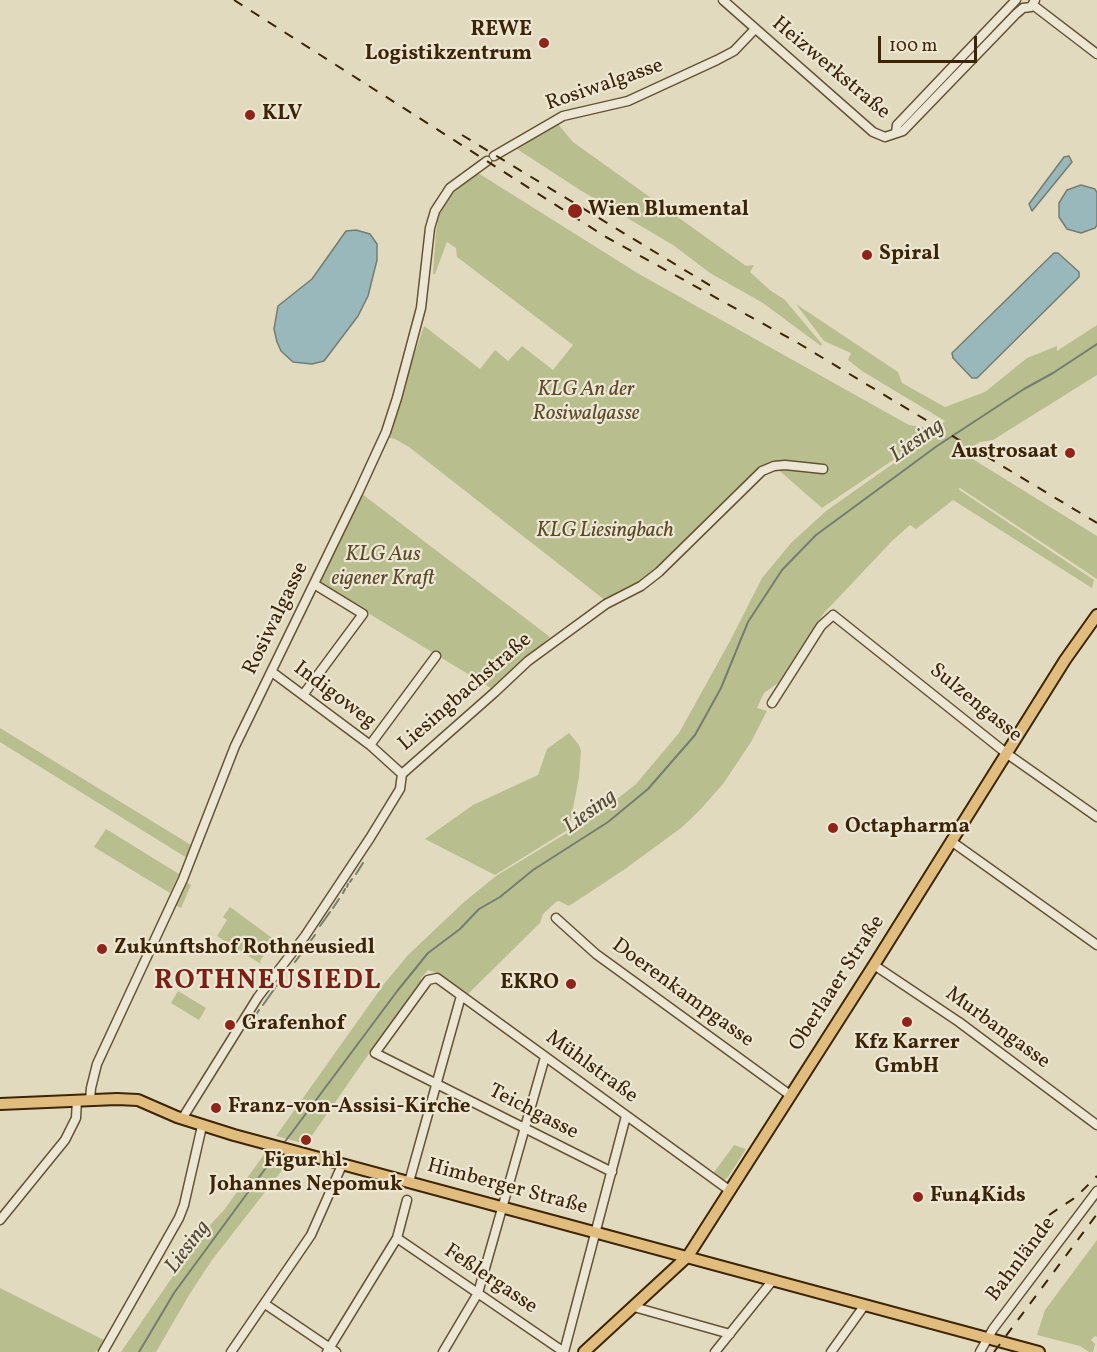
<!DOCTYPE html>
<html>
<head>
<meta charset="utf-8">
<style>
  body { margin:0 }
  #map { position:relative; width:1097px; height:1352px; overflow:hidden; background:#e1dabe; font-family:Vollkorn,serif }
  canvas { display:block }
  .scale { position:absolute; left:878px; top:36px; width:99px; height:27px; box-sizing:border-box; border:3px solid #3d2404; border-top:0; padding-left:8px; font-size:18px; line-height:21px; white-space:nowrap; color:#3d2404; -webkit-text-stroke:4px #ece7d5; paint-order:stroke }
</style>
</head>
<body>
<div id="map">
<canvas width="1097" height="1352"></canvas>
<div class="scale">100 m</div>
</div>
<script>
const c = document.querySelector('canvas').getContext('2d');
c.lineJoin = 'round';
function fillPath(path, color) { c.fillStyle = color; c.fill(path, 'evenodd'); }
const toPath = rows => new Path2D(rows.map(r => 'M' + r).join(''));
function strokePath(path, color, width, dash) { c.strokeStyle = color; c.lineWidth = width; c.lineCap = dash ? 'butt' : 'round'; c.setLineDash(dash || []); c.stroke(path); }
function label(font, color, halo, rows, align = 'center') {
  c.font = font + ' Vollkorn,serif'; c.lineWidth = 4.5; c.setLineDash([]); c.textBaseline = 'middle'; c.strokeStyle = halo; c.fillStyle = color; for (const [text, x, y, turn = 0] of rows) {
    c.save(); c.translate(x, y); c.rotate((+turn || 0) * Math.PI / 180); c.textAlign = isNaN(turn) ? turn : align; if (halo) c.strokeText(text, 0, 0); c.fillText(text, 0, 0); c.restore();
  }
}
const green = toPath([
  [557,123,573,142,746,266,754,265,750,272,771,291,784,299,822,344,821,346,763,303,710,273,673,245,580,190,517,149],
  [478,173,639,274,909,425,935,429,945,421,862,371,848,360,851,353,824,341,796,304,898,372,902,383,945,407,985,392,1027,358,1057,346,1057,351,1097,325,1097,375,993,440,980,442,963,453,1097,536,1097,579,960,488,958,489,1094,580,1092,588,953,500,916,529,910,525,892,541,824,613,778,683,764,693,757,708,767,711,751,742,723,784,699,811,681,828,625,869,569,906,559,901,556,902,543,914,540,923,467,995,436,973,428,970,421,978,422,984,382,1035,306,1144,276,1136,384,984,408,955,464,902,496,876,598,814,636,784,679,733,730,641,762,578,791,543,826,511,908,453,905,452,822,508,774,466,772,467,644,579,606,601,409,447,395,439,386,437,424,326,480,369,495,350,508,361,522,346,553,370,573,345,457,257,456,248,447,242,435,274,433,274,436,231,439,215,453,193],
  [362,494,550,637,494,690,319,583],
  [0,728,191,845,187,858,0,742],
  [569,733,579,745,581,751,579,777,569,829,495,875,425,839,473,805,538,775,547,749],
  [106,829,179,874,170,893,94,847],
  [186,882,191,885,181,908,175,905],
  [230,907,275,940,267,951,268,953,266,952,260,961,261,964,217,936,227,920,223,917],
  [178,991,206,1008,199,1020,171,1003],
  [734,1145,746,1149,728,1177,723,1181,712,1175],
  [265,1153,290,1160,212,1260,189,1295,156,1352,121,1352,195,1244,201,1239,210,1225,224,1210],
  [1097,1240,1097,1337,1095,1336,1091,1340,1095,1344,1093,1352,1089,1352,1080,1346,1037,1335,1045,1310],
  [0,1288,104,1340,101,1348,95,1352,0,1352]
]);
const water = toPath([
  [1069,156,1072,162,1032,211,1029,204,1064,157,1069,156],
  [1081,185,1095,189,1097,193,1097,225,1095,228,1081,233,1067,229,1059,217,1059,203,1067,190,1081,185],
  [356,230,370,234,377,244,377,260,368,296,358,316,324,361,312,364,293,362,281,351,277,342,274,329,278,306,312,279,346,231,356,230],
  [1054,253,1058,253,1079,272,1079,277,977,378,972,378,953,358,952,353,1054,253]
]);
const stream = toPath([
  [356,874,363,863],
  [350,882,352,879],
  [347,887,348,884],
  [343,893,345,889],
  [333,908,339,899],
  [320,926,330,912],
  [295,962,315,935],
  [281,979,283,978],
  [277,986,279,983],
  [263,1005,275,988],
  [256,1015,259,1010],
  [246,1029,249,1025],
  [284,1143,398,990,428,953,460,929,479,909,500,897,533,870,608,822,648,789,695,735,721,688,748,622,782,570,816,535,937,446,1024,389,1053,373,1097,344],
  [139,1352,174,1293,279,1150]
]);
const minor = toPath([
  [723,0,873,132,885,137,903,131,1016,14,1023,8,1031,7,1035,0],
  [1033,5,1097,54],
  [896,133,897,125,1016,0],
  [494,156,563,116,628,101,717,60,734,51,755,29],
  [272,672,370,745,402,774],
  [303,695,363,614,314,584],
  [772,703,821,626,833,615,1006,753,1097,817],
  [370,745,436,656],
  [951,841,1097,945],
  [556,918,596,954,790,1095],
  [874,965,959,1022,1097,1125],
  [90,1100,91,1088,97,1064,183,879,235,746,358,493,386,432,397,398,421,308,430,228,435,211,450,188,487,161],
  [182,1119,258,997,305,936,370,838,400,789,402,774,495,692,528,661,606,604,641,586,659,572,762,471,774,466,785,465,823,469],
  [612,1172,375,1053,428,980,437,978,729,1190],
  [409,1182,461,996],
  [0,1220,65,1140,76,1118,77,1100],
  [397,1238,564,1352,626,1116],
  [265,1304,336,1352],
  [634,1307,730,1334],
  [103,1352,179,1218,184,1205,202,1126],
  [231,1352,311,1235,342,1165],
  [327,1352,397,1238,407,1200],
  [443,1352,478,1293,545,1057],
  [715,1352,773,1280],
  [831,1352,864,1306],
  [980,1352,993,1329,1097,1191]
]);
const major = toPath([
  [0,1104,117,1099,138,1100,177,1117,234,1135,1039,1352],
  [584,1352,688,1256,874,965,1065,660,1097,615]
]);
const rail = toPath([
  [234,0,606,237,798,343,1097,523],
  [462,135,711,286],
  [1049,1215,1076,1197,1097,1176],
  [994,1352,1097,1214]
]);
const markers = [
  [544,43,6,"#8f2418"],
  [250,115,6,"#8f2418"],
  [575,211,8,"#8f2418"],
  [867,255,6,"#8f2418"],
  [1070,453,6,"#8f2418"],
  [833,828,6,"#8f2418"],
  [102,949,6,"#8f2418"],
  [571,984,6,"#8f2418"],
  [907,1022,6,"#8f2418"],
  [230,1025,6,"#8f2418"],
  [216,1108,6,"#8f2418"],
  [306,1140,6,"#8f2418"],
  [918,1197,6,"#8f2418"]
];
const poiNames = [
  ["REWE",532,31,"right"],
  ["Logistikzentrum",532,55,"right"],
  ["KLV",262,115],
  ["Wien Blumental",588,211],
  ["Spiral",879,255],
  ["Austrosaat",1058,453,"right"],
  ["Octapharma",845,828],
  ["Zukunftshof Rothneusiedl",114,949],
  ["EKRO",559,984,"right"],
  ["Grafenhof",242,1025],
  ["Kfz Karrer",907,1044,"center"],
  ["GmbH",907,1068,"center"],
  ["Franz-von-Assisi-Kirche",228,1108],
  ["Figur hl.",306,1162,"center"],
  ["Johannes Nepomuk",306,1186,"center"],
  ["Fun4Kids",930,1197]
];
const streetNames = [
  ["Heizwerkstraße",830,69,40],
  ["Rosiwalgasse",605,86,-19],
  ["Rosiwalgasse",277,619,-64],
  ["Liesingbachstraße",466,693,-41],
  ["Indigoweg",334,696,37],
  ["Sulzengasse",975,704,39],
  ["Oberlaaer Straße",838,984,-57],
  ["Doerenkampgasse",682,994,36],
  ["Murbangasse",997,1029,36],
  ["Mühlstraße",591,1068,36],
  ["Teichgasse",533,1113,27],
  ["Himberger Straße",507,1188,15],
  ["Bahnlände",1022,1260,-53],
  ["Feßlergasse",490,1280,34]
];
const parkNames = [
  ["KLG An der",586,391],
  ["Rosiwalgasse",586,415],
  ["KLG Liesingbach",605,532],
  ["KLG Aus",383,556],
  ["eigener Kraft",383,580]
];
const waterNames = [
  ["Liesing",918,442,-35],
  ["Liesing",591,813,-36],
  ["Liesing",189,1248,-53]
];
const districtNames = [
  ["ROTHNEUSIEDL",268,983]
];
fillPath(green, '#b9be8e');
fillPath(water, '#98b8bb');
strokePath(water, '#747d72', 1.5);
strokePath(stream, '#747d72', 2);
strokePath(minor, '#665232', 11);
strokePath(major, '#3d2404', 14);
strokePath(minor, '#ece7d5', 8);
strokePath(major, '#e0bd7f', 10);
strokePath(rail, '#3d2404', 2, [10, 10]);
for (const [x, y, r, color] of markers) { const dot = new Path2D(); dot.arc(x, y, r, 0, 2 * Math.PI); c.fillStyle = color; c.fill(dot); strokePath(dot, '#ece7d5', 2); }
label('bold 21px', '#3d2404', '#ece7d5', poiNames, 'left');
label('21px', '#3d2404', '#ece7d5', streetNames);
label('italic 21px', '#5c4a26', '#ece7d5', parkNames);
label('italic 22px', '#544932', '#ece7d5', waterNames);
c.letterSpacing = '1.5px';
label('bold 27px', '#7a1f14', '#ece7d5', districtNames);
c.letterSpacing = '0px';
</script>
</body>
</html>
